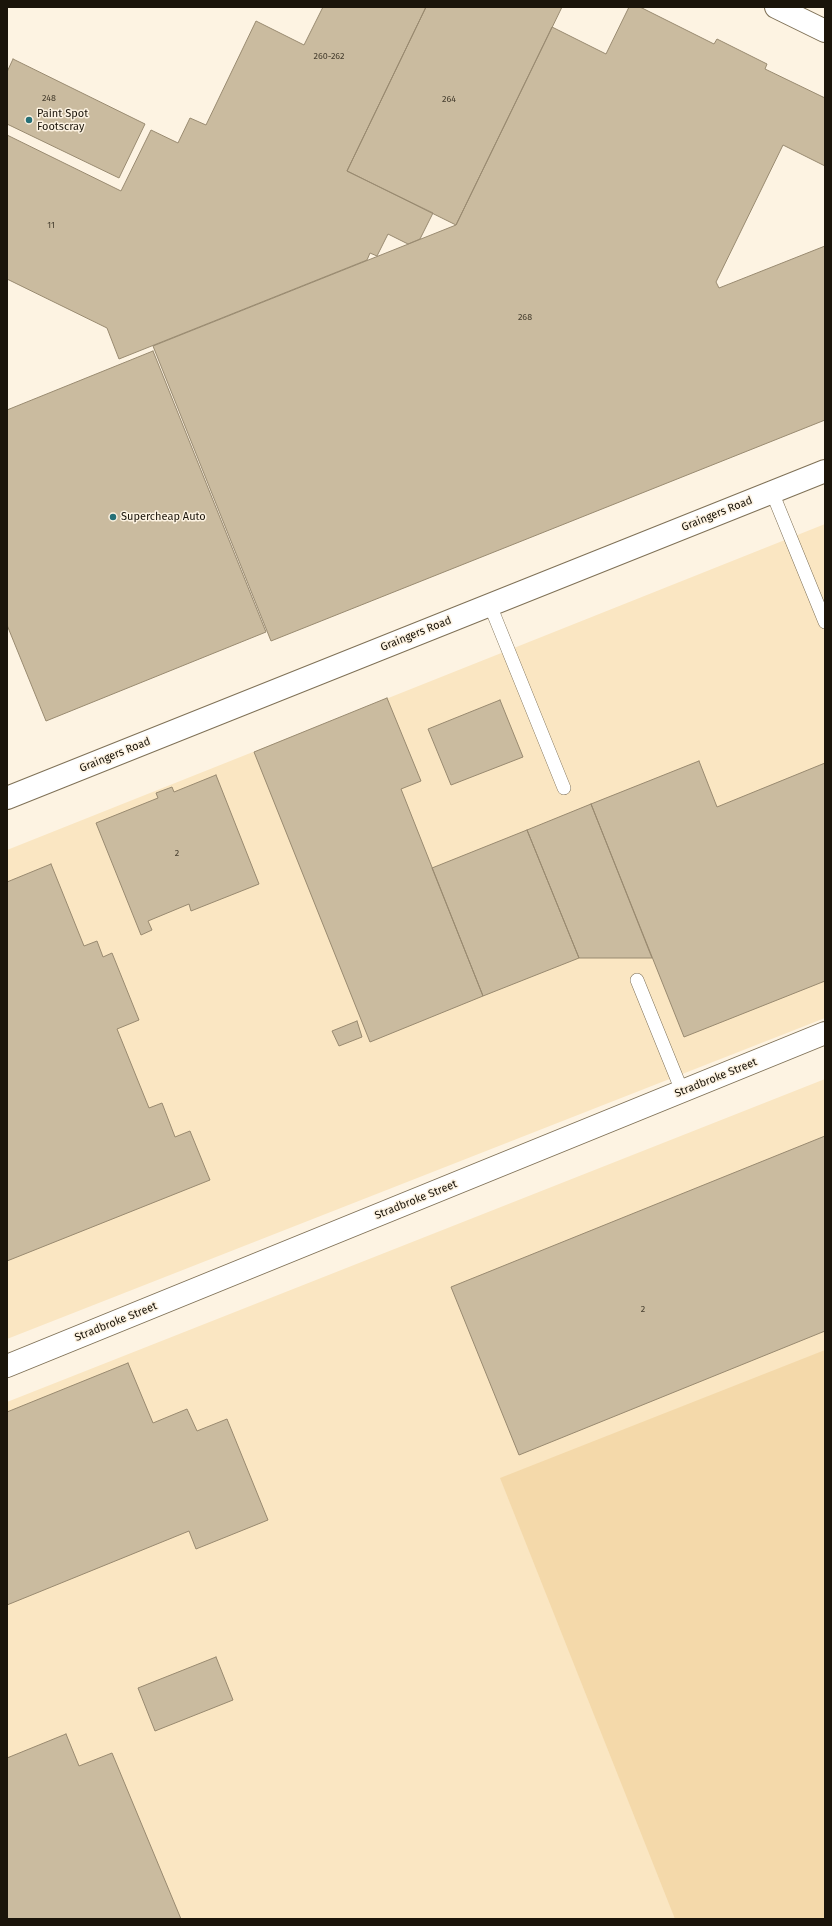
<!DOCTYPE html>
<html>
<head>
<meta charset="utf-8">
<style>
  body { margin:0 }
  #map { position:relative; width:832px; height:1926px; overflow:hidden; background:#fdf3e2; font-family:"Fira Sans",sans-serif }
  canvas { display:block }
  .frame { position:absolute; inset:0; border:8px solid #1a140a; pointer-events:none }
</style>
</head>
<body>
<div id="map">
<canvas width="832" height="1926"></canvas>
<div class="frame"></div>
</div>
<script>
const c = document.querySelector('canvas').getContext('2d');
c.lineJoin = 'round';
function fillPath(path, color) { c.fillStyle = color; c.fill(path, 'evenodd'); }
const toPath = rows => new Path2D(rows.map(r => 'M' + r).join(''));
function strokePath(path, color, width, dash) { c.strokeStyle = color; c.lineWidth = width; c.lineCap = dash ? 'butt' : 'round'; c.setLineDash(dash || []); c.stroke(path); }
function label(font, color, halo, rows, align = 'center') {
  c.font = font + ' "Fira Sans",sans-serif'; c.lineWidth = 3; c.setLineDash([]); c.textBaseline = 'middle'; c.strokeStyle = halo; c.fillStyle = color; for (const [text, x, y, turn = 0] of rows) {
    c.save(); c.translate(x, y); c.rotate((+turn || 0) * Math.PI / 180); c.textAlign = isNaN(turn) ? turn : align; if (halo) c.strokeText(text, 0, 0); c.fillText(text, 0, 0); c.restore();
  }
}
const built = toPath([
  [825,524,825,1018,7,1339,7,850],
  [825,1079,825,1919,7,1919,7,1402]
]);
const green = toPath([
  [825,1350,825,1919,675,1919,500,1478]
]);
const building = toPath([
  [323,7,426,7,347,171,433,213,420,239,408,244,388,234,377,256,370,253,367,260,119,359,107,328,7,279,7,135,121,191,151,130,178,143,190,118,206,125,256,21,304,45,323,7],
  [426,7,562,7,456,225,347,171,426,7],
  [629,7,640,7,714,44,717,39,767,64,765,69,825,98,825,166,783,145,716,282,719,288,825,246,825,420,271,641,153,346,456,225,552,27,606,54,629,7],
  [13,59,145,124,119,178,7,124,7,72,13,59],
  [153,351,266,632,46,721,7,625,7,410,153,351],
  [387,698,421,781,401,789,483,996,370,1042,254,752,387,698],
  [500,700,523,757,451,785,428,729,500,700],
  [699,761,717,807,825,763,825,981,684,1037,591,804,699,761],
  [216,775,259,884,191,911,189,904,148,921,152,930,141,935,96,823,158,798,156,793,172,787,174,792,216,775],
  [591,804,652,958,579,958,527,830,591,804],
  [527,830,579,958,483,996,432,868,527,830],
  [51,864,84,946,97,941,103,957,112,953,139,1020,117,1029,149,1108,162,1103,175,1137,190,1131,210,1180,7,1261,7,882,51,864],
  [357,1021,362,1037,339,1046,332,1031,357,1021],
  [825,1136,825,1331,519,1455,451,1287,825,1136],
  [128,1363,153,1423,187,1409,197,1431,227,1419,268,1520,196,1549,189,1531,7,1605,7,1412,128,1363],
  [216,1657,233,1700,155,1731,138,1688,216,1657],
  [66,1734,79,1766,112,1753,181,1919,7,1919,7,1758,66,1734]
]);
const service = toPath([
  [772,492,825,622],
  [490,605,564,788],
  [637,980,682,1091]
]);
const minor = toPath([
  [776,7,825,31],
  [7,798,825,471],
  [7,1366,825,1033]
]);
const markers = [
  [29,120,4,"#267077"],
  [113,517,4,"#267077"]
];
const numberNames = [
  ["260-262",329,56],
  ["248",49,98],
  ["264",449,99],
  ["11",51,225],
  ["268",525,317],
  ["2",177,853],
  ["2",643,1309]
];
const poiNames = [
  ["Paint Spot",37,114],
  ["Footscray",37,127],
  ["Supercheap Auto",121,517]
];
const streetNames = [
  ["Graingers Road",717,514,-22],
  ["Graingers Road",416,634,-22],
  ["Graingers Road",115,755,-22],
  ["Stradbroke Street",716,1078,-22],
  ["Stradbroke Street",416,1200,-22],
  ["Stradbroke Street",116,1322,-22]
];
fillPath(built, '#fae6c2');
fillPath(green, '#f4d9aa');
fillPath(building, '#cabb9f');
strokePath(building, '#998a70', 1);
strokePath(service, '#7f7157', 14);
strokePath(minor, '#7f7157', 24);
strokePath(service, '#fff', 13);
strokePath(minor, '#fff', 22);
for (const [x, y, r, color] of markers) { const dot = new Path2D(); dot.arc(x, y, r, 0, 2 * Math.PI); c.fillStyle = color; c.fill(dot); strokePath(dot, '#fdf3e2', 1.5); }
label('9px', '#463e2f', null, numberNames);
label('11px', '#1a140a', '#fdf3e2', poiNames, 'left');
label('11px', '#1a140a', '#fdf3e2', streetNames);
</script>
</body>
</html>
